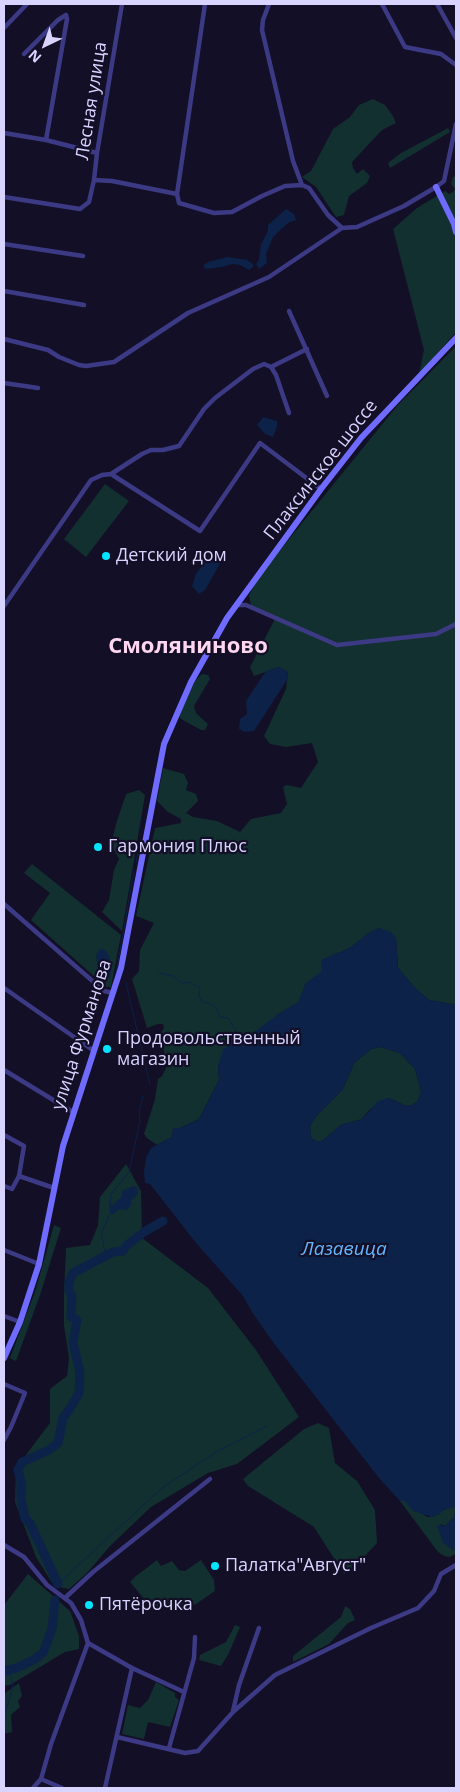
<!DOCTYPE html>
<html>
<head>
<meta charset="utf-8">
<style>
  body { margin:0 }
  #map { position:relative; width:460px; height:1792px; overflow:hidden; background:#130f26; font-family:"Open Sans",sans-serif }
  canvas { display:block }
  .frame { position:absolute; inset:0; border:5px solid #d9d4ff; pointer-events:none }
  .north { position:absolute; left:20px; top:20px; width:50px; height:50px; -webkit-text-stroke:4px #130f26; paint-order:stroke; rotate:222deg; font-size:14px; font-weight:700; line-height:20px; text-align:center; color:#d9d4ff }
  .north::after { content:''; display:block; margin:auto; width:18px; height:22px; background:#d9d4ff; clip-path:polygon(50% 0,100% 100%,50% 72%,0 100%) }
</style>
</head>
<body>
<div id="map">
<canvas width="460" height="1792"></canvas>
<div class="frame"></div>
<div class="north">N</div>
</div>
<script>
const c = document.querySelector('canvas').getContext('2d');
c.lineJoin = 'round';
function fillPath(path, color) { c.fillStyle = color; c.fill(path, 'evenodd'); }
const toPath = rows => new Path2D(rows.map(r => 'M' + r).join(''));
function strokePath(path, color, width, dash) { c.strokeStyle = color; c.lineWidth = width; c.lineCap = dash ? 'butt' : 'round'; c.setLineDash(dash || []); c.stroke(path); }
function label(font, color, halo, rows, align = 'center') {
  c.font = font + ' "Open Sans",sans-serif'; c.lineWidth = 4.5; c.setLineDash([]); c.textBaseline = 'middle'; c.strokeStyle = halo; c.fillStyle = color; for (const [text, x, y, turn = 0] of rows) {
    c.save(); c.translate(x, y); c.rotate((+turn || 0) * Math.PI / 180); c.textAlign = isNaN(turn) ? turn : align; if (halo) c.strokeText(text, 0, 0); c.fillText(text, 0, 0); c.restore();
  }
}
const green = toPath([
  [373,99,385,105,393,116,396,123,382,130,352,162,353,168,357,174,363,169,370,176,367,183,349,196,344,215,336,217,316,187,302,177,311,171,333,129,350,117,359,105],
  [448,128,450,132,390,168,388,163,401,153],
  [456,176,456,332,419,374,424,350,393,229,417,208,445,191,449,194,453,192,455,189,451,184,453,177],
  [456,346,456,1005,429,1000,415,988,398,968,396,938,379,928,369,933,350,948,322,960,323,971,306,983,299,1002,277,1015,249,1045,231,1045,218,1066,219,1080,199,1119,180,1128,173,1129,172,1137,157,1145,147,1138,144,1134,155,1099,158,1079,162,1076,168,1064,159,1035,164,1028,163,1024,158,1024,147,1028,132,979,139,971,140,950,154,923,136,916,155,828,181,823,181,819,168,812,157,801,163,768,184,774,188,783,186,790,196,794,198,801,186,813,193,817,217,821,240,832,251,819,281,813,287,804,283,787,287,785,301,788,318,762,312,743,286,747,270,744,264,736,286,689,288,672,279,667,254,676,250,667,275,619,251,605,249,596,255,581,397,406],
  [105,484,129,501,86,557,64,539],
  [202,674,208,675,210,679,194,706,196,713,208,724,205,730,201,730,181,719,179,715,195,681],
  [139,790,145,795,122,931,102,912,109,900,114,870,119,859,111,844,117,821,126,794],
  [32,864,121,935,111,987,106,987,31,920,50,893,24,873],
  [381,1047,400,1053,415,1069,421,1091,418,1101,412,1105,406,1106,389,1098,370,1109,362,1119,341,1125,322,1141,316,1141,311,1138,310,1126,317,1115,343,1089,354,1063,371,1049],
  [126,1164,141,1191,142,1238,208,1288,256,1350,299,1417,237,1464,208,1473,151,1507,110,1546,87,1573,69,1589,54,1586,36,1557,15,1502,16,1468,50,1423,50,1389,67,1376,69,1358,64,1326,64,1294,66,1248,90,1245,98,1225,100,1197],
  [54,1225,61,1228,40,1295,16,1361,10,1358,35,1292],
  [318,1423,329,1428,335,1463,357,1481,375,1510,377,1543,351,1571,344,1574,314,1527,248,1486,243,1479,304,1429],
  [400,1501,405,1501,427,1517,431,1517,439,1514,443,1510,456,1506,454,1517,445,1526,440,1524,453,1550,456,1548,456,1554,449,1557,444,1556,438,1552],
  [157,1560,161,1566,172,1561,179,1570,185,1571,201,1560,214,1580,215,1591,196,1604,176,1611,149,1605,130,1582,136,1576],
  [28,1574,70,1611,79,1636,79,1649,65,1652,10,1685,4,1686,4,1605],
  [345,1606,350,1609,355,1620,348,1623,329,1644,293,1662,293,1656,341,1617],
  [235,1625,240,1627,229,1653,221,1666,199,1660,200,1655,226,1642],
  [156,1682,175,1693,175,1697,179,1700,170,1727,148,1722,144,1739,122,1734,128,1705,140,1708,148,1700],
  [19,1683,22,1696,18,1701,20,1707,11,1715,12,1732,4,1734,4,1694]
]);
const water = toPath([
  [286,209,294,214,296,220,288,223,273,237,266,254,267,263,259,269,256,264,259,260,261,244,268,231,268,225],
  [228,257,247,260,253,264,253,267,249,270,240,265,233,264,222,267,206,269,204,267,204,265,208,262],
  [263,417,277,421,277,427,273,437,265,434,257,425],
  [219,554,221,562,205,590,199,594,192,586,196,574,209,556],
  [279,667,288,672,287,680,254,731,245,732,239,729,240,719,247,714,246,701,266,671],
  [379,928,391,932,396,938,398,968,415,988,429,1000,456,1005,456,1507,443,1510,439,1514,432,1517,413,1511,405,1501,400,1501,379,1478,272,1341,252,1312,243,1296,196,1243,150,1184,145,1183,144,1172,146,1158,151,1148,172,1137,173,1128,180,1128,199,1119,219,1080,218,1066,223,1049,231,1045,249,1045,253,1033,277,1015,298,1002,306,983,322,971,321,960,350,948,369,933],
  [381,1047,400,1053,415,1069,421,1091,418,1101,412,1105,406,1106,389,1098,378,1101,362,1119,341,1125,322,1141,316,1141,311,1138,310,1126,317,1115,343,1089,354,1063,371,1049],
  [100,949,105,950,109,956,112,966,110,978,105,978,98,971,96,955],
  [134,1186,137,1188,138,1194,131,1200,131,1205,127,1210,120,1209,113,1214,110,1214,109,1205,113,1205,122,1196,122,1191],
  [456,1510,456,1548,453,1550,443,1543,437,1525,445,1526,454,1517]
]);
const stream = toPath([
  [136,863,140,845],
  [159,973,173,976,182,983,189,982,200,988,199,997,203,1002,211,1004,217,1009,220,1017,228,1018,236,1031,240,1046],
  [116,974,134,871],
  [126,983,150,1085],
  [110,1206,111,1194,129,1172,140,1121,139,1113,143,1096],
  [106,1256,101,1234,110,1214],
  [58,1584,162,1488,218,1451,267,1426],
  [4,1714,10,1699,13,1685,9,1670]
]);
const river = toPath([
  [58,1584,30,1523,25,1519,21,1499,21,1482,18,1470,22,1462,49,1450,58,1443,63,1418,71,1407,79,1393,80,1372,73,1343,77,1320,71,1317,72,1296,69,1291,69,1282,73,1273,113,1252,123,1251,126,1246,144,1232,163,1221],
  [4,1671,17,1668,35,1659,43,1653,52,1629,55,1600]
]);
const street = toPath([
  [269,4,263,20,262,30,293,161,302,185],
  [382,4,405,47,441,54,456,65],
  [437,4,456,38],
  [4,28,27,4],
  [24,54,58,20,66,15,67,19,46,140],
  [4,133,46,140,97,153],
  [94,180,112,181,177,194,179,203,214,213,232,212,262,196,285,186,302,185,309,188,328,215,342,228],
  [177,194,205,4],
  [4,197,80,209,89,202,94,180,97,153,122,4],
  [342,228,357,227,404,206,436,187,444,181,456,124],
  [4,244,83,256],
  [4,291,84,305],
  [289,311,327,396],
  [4,339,48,350,59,357,79,365,86,366,114,362,188,313,269,277,342,228],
  [271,367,276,375,289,413],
  [271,367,307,349],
  [4,383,38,388],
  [111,474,200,531,260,443,321,489],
  [237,605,246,605,337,645,436,634,456,624],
  [4,606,91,480,102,475,111,474,142,454,151,450,163,450,179,446,204,409,215,398,253,369,264,364,271,367],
  [4,904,104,991,113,993],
  [4,988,94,1051],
  [4,1070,73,1112],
  [4,1135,24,1146,19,1176,12,1189,4,1186],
  [19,1176,54,1188],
  [4,1250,39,1264],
  [4,1316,20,1322],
  [4,1384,25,1393,11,1427,4,1440],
  [4,1545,24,1557,47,1585,71,1603,81,1620,88,1643,132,1668,184,1692],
  [66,1597,93,1572,210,1479],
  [233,1711,239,1685,259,1628],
  [117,1737,185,1753,198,1751,233,1712,275,1675,371,1628,418,1608,434,1591,441,1574,456,1565],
  [169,1748,194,1658,195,1637],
  [41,1779,62,1788],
  [33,1788,41,1779,51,1744,88,1643],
  [105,1788,132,1668]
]);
const secondary = toPath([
  [436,187,454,224,456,232],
  [4,1358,20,1322,39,1264,63,1146,121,968,164,744,191,682,227,618,321,489,361,438,456,338]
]);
const markers = [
  [106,556,5,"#00e5ff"],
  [98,847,5,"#00e5ff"],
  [107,1049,5,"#00e5ff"],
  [215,1566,5,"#00e5ff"],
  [89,1605,5,"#00e5ff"]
];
const streetNames = [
  ["Лесная улица",92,101,-81],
  ["Плаксинское шоссе",321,470,-52],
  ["улица Фурманова",82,1035,-72]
];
const poiNames = [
  ["Детский дом",116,556],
  ["Гармония Плюс",108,847],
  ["Продовольственный",117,1039],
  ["магазин",117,1060],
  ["Палатка\"Август\"",225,1566],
  ["Пятёрочка",99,1605]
];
const waterNames = [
  ["Лазавица",344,1250]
];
const districtNames = [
  ["Смоляниново",188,647]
];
fillPath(green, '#12302f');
fillPath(water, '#0c2248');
strokePath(stream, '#0c2248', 1);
strokePath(river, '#0c2248', 9);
strokePath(street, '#3d3a85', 4.5);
strokePath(secondary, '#6f6bff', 6);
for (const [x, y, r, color] of markers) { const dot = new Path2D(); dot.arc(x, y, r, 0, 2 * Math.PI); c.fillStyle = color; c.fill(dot); strokePath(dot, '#130f26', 2); }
label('18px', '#d9d4ff', '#130f26', streetNames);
label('18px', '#d9d4ff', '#130f26', poiNames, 'left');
label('italic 19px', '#62b6ff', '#130f26', waterNames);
label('bold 22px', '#ffd6f0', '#130f26', districtNames);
</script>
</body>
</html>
